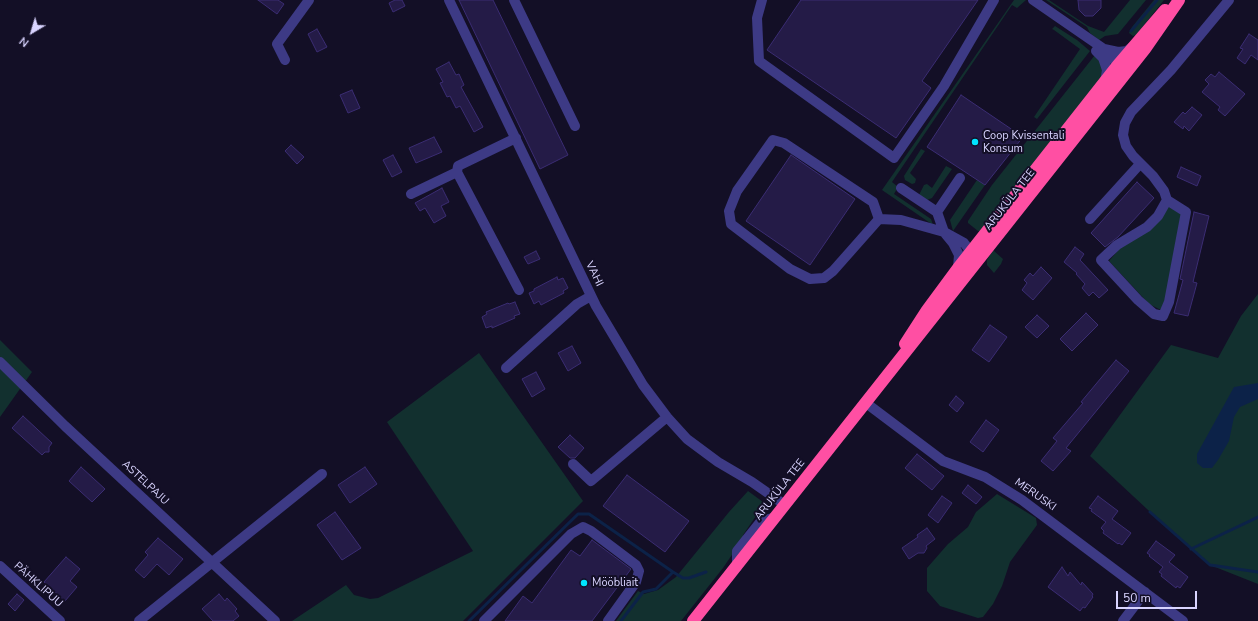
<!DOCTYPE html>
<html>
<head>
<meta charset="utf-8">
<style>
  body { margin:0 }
  #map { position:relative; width:1258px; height:621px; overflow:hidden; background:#130f26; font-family:"Nunito Sans",sans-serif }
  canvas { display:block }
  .north { position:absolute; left:12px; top:12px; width:40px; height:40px; -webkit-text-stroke:3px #130f26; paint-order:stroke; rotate:218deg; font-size:11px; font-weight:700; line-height:16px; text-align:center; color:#d9d4ff }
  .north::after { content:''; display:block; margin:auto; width:14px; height:18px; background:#d9d4ff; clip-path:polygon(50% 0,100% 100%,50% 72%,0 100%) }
  .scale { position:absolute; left:1116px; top:591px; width:81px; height:18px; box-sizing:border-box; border:2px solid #d9d4ff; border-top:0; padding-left:5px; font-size:12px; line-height:14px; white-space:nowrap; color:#d9d4ff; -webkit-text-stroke:3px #130f26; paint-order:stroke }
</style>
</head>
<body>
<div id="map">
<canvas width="1258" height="621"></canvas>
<div class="north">N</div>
<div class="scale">50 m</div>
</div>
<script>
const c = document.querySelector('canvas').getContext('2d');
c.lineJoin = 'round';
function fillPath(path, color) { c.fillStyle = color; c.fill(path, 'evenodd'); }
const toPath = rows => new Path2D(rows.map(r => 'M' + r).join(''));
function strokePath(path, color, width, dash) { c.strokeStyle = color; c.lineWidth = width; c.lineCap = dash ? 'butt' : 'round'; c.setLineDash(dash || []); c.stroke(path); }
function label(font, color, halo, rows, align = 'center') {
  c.font = font + ' "Nunito Sans",sans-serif'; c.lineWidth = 4; c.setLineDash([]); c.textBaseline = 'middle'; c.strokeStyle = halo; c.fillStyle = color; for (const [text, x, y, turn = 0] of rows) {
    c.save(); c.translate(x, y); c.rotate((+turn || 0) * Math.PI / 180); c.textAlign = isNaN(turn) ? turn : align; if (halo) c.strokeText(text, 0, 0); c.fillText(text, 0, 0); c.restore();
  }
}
const green = toPath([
  [1014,0,1026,0,1017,8,1012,5,892,182,898,187,894,194,931,219,933,225,882,190],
  [1046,0,1049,0,1088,26,1104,32,1130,0,1146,0,1118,34,1105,36,1099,40,1090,33,1087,27],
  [1154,0,1164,0,1136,35,1133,36,1129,33,1132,27],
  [1055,26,1077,40,1090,51,1037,119,1034,117,1080,49,1054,30,1052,29],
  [1095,55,1101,63,1103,75,981,231,978,231,968,223,968,221,992,185],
  [921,149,925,151,910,173,916,179,915,183,912,184,905,180,904,176],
  [946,166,952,169,932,198,927,200,919,195,924,185,927,184,932,188],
  [977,180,985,185,953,231,950,220],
  [1168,203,1183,209,1165,309,1161,310,1149,304,1109,261,1122,246],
  [993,250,1003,259,1001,264,994,273,987,265,987,260],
  [1258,294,1258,584,1210,565,1176,536,1090,456,1171,345,1218,358,1241,316],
  [0,340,32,372,0,417],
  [479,353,583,501,463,621,292,621,346,585,354,595,370,599,378,598,473,551,387,422],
  [748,491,763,502,762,507,743,535,744,537,723,568,681,621,616,621,638,591,644,594,658,590,676,577,729,512],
  [997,494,1036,518,1037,525,1010,562,1002,586,993,604,983,617,978,618,940,606,927,591,927,568,948,544,968,527,976,512]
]);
const water = toPath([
  [1258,383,1258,399,1240,407,1234,417,1229,441,1218,460,1212,468,1203,468,1197,463,1197,454,1234,387]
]);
const stream = toPath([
  [1131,31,1157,0],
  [1150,512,1210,565,1258,572],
  [1191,549,1258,517],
  [469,621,578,514,589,514,673,572,683,578,689,578,706,572],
  [621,621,643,592,656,589,673,572]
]);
const building = toPath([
  [258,0,278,0,284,4,277,14,258,0],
  [395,0,402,0,405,6,393,12,389,3,395,0],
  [459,0,493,0,568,155,540,169,459,0],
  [801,0,978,0,922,81,931,88,896,138,767,50,801,0],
  [1078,0,1101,0,1101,8,1093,16,1085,16,1079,10,1078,0],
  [317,29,327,47,317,52,308,34,317,29],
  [1249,34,1258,40,1258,60,1251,55,1245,64,1237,58,1243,49,1240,48,1249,34],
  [449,62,456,75,459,74,464,85,461,87,483,127,474,132,460,106,456,108,450,96,447,97,440,83,443,82,436,69,449,62],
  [1219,72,1245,94,1225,116,1218,110,1220,107,1202,92,1209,84,1205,80,1211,74,1215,77,1219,72],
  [352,90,360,108,348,113,340,95,352,90],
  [961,95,1023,137,985,185,927,147,961,95],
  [1192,107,1202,115,1189,131,1184,126,1183,129,1174,122,1183,112,1185,114,1192,107],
  [434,137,442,152,416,163,409,148,434,137],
  [291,145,304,157,297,164,285,151,291,145],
  [393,155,402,172,392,177,383,160,393,155],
  [791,155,855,199,810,265,746,221,791,155],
  [1181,167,1201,176,1197,186,1177,177,1181,167],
  [1137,182,1154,198,1118,237,1105,247,1091,233,1137,182],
  [442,188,449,202,441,206,446,216,434,223,425,208,420,211,415,203,442,188],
  [1194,212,1209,216,1193,282,1197,283,1188,316,1174,313,1183,280,1180,279,1194,212],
  [1075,247,1084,254,1080,260,1108,290,1099,298,1093,292,1089,296,1082,288,1085,284,1076,274,1077,273,1064,262,1075,247],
  [536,251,540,259,528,264,524,257,536,251],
  [1041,267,1052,278,1033,300,1022,290,1027,283,1024,280,1030,273,1033,276,1041,267],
  [557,277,558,280,563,278,568,288,563,291,564,293,541,305,539,301,534,304,529,293,534,291,534,289,557,277],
  [515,302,520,314,514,316,515,318,492,328,492,326,486,328,482,317,487,314,486,312,508,303,509,304,515,302],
  [1086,313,1098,325,1072,351,1060,339,1086,313],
  [1037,315,1049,326,1037,338,1025,327,1037,315],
  [990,325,1007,337,989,362,972,350,990,325],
  [572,346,581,363,568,371,558,353,572,346],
  [1116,360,1129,371,1066,448,1071,451,1053,471,1041,461,1057,441,1053,438,1083,403,1081,402,1116,360],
  [536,372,545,389,532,397,522,379,536,372],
  [956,396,964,403,957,412,949,405,956,396],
  [23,416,52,443,49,447,49,452,45,452,42,455,12,428,23,416],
  [986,420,999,430,983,452,970,442,986,420],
  [570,435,584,448,575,458,570,458,558,447,570,435],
  [917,454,944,476,932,490,905,468,917,454],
  [81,467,105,489,92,502,69,481,81,467],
  [365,467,377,484,350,503,338,485,365,467],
  [627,475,689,521,665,552,603,506,627,475],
  [968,485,982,497,976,504,962,493,968,485],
  [942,496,952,503,938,523,928,515,942,496],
  [1098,496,1118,511,1112,519,1131,533,1122,545,1119,543,1118,544,1103,533,1104,531,1101,528,1106,522,1091,511,1092,509,1089,508,1098,496],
  [335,512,361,548,342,560,317,525,335,512],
  [927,528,935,539,926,546,927,548,924,553,918,553,909,559,902,548,918,537,917,535,927,528],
  [158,538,183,559,169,575,157,564,144,578,135,570,148,555,145,552,158,538],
  [592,540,631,569,592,621,505,621,523,596,532,603,571,550,580,556,592,540],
  [1156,541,1175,555,1169,562,1188,577,1180,588,1177,586,1176,588,1161,576,1162,574,1159,572,1163,567,1149,556,1150,555,1147,553,1156,541],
  [66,557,80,569,70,581,77,587,65,601,44,582,66,557],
  [1062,567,1068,576,1070,572,1081,585,1082,582,1093,594,1092,596,1093,597,1085,608,1083,607,1080,611,1048,587,1062,567],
  [17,594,24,600,15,611,8,604,17,594],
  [219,594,225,601,227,598,237,609,235,611,239,616,233,621,213,621,202,609,219,594]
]);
const minor = toPath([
  [449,0,596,306,643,385,667,417,687,439,718,462,752,482,785,505],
  [514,0,575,126],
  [762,0,757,18,759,61,894,158,944,86,994,0],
  [1033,0,1104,49,1115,61,1118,71],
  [1104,49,1118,52,1127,51,1132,47],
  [1096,51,1103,58,1107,70,1105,82],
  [285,60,277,44,309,0],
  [516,138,458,166,457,172,519,290],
  [901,188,937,212,944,232,953,243,959,255,958,268],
  [411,194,457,172],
  [1167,200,1186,212,1169,302,1163,316,1154,314,1138,300,1101,260,1117,245,1147,227,1158,216,1167,200,1164,191,1153,176,1133,156,1126,146,1123,135,1125,123,1131,112,1171,70,1229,0],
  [937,212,960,178],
  [879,219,873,202,784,143,773,140,737,191,729,211,731,224,790,269,810,279,824,278,833,271,879,219,901,220,944,232,964,243,968,248,970,259],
  [1090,219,1140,164],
  [0,362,65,426,275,621],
  [506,368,577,304,591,296],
  [866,403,943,461,985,477,1022,500,1183,621],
  [573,464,591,481,667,417],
  [0,566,60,621],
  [737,567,737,551,761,521,776,517],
  [139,621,322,474],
  [484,621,571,534,583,527,591,531,636,565,639,571,636,582,608,621],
  [1123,621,1145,592]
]);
const highway = toPath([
  [905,344,927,310,958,268,1117,66,1165,10],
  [693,621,1145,49,1179,0]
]);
const markers = [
  [975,142,4,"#00e5ff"],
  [584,583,4,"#00e5ff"]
];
const poiNames = [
  ["Coop Kvissentali",983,136],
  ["Konsum",983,149],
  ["Mööbliait",592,583]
];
const streetNames = [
  ["ARUKÜLA TEE",1010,200,-52],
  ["VAHI",594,274,64],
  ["ASTELPAJU",145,483,43],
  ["ARUKÜLA TEE",780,490,-52],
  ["MERUSKI",1035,495,35],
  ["PÄHKLIPUU",38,585,42]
];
fillPath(green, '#12302f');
fillPath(water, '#0c2248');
strokePath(stream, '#0c2248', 3);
fillPath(building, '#241b47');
strokePath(building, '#3b2d73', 1);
strokePath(minor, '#3d3a85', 10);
strokePath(highway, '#ff4fa3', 12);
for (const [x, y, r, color] of markers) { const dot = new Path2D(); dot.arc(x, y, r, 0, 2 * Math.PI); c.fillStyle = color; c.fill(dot); strokePath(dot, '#130f26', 1.5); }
label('11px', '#d9d4ff', '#130f26', poiNames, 'left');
label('11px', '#d9d4ff', '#130f26', streetNames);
</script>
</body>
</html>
